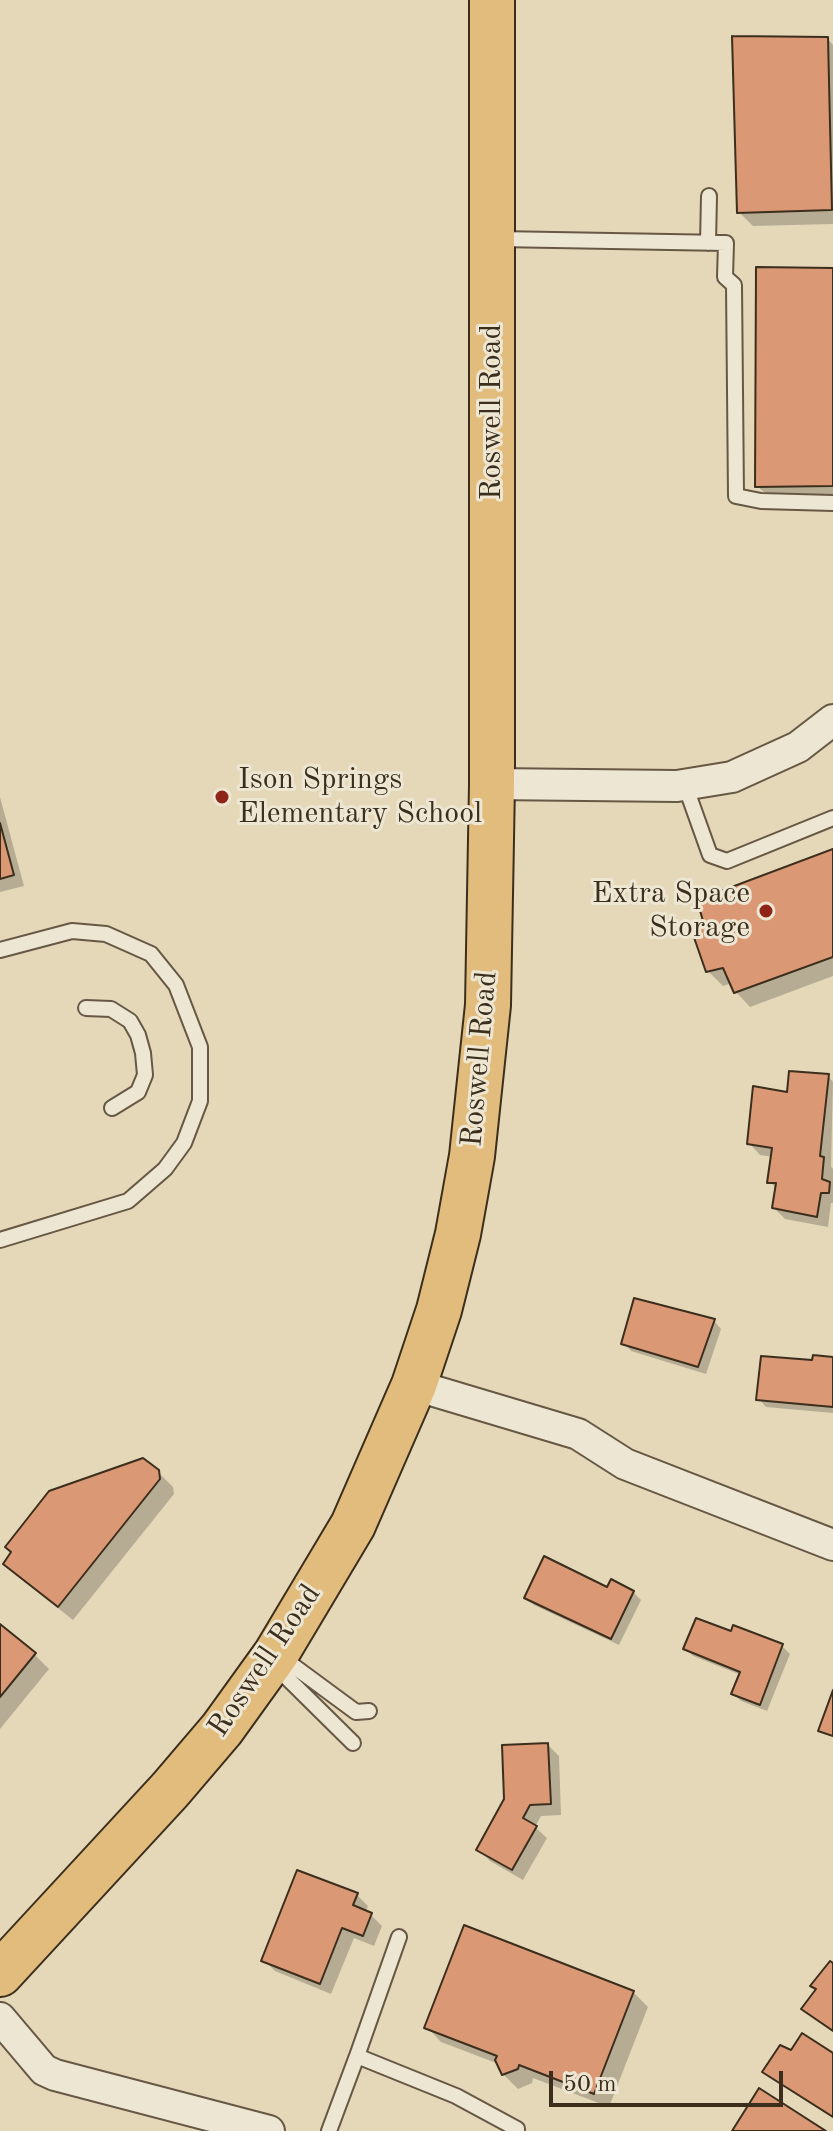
<!DOCTYPE html>
<html>
<head>
<meta charset="utf-8">
<style>
  body { margin:0 }
  #map { position:relative; width:833px; height:2131px; overflow:hidden; background:#e4d8b9; font-family:"Old Standard TT",serif }
  canvas { display:block }
  .scale { position:absolute; left:549px; top:2071px; width:234px; height:36px; box-sizing:border-box; border:4px solid #3c2e1d; border-top:0; padding-left:10px; font-size:24px; line-height:28px; white-space:nowrap; color:#3c2e1d; -webkit-text-stroke:6px #ede6d2; paint-order:stroke }
</style>
</head>
<body>
<div id="map">
<canvas width="833" height="2131"></canvas>
<div class="scale">50 m</div>
</div>
<script>
const c = document.querySelector('canvas').getContext('2d');
c.lineJoin = 'round';
function fillPath(path, color) { c.fillStyle = color; c.fill(path, 'evenodd'); }
const toPath = rows => new Path2D(rows.map(r => 'M' + r).join(''));
function strokePath(path, color, width, dash) { c.strokeStyle = color; c.lineWidth = width; c.lineCap = dash ? 'butt' : 'round'; c.setLineDash(dash || []); c.stroke(path); }
function label(font, color, halo, rows, align = 'center') {
  c.font = font + ' "Old Standard TT",serif'; c.lineWidth = 6; c.setLineDash([]); c.textBaseline = 'middle'; c.strokeStyle = halo; c.fillStyle = color; for (const [text, x, y, turn = 0] of rows) {
    c.save(); c.translate(x, y); c.rotate((+turn || 0) * Math.PI / 180); c.textAlign = isNaN(turn) ? turn : align; if (halo) c.strokeText(text, 0, 0); c.fillText(text, 0, 0); c.restore();
  }
}
const shadow = toPath([
  [828,39,833,45,833,224,753,226,739,212],
  [833,270,833,497,769,497,757,486],
  [0,797,24,886,0,892],
  [833,851,833,976,750,1007,736,992,732,983,723,986,708,971],
  [828,1076,833,1082,831,1167,833,1169,833,1203,831,1203,828,1227,785,1219,774,1208,777,1189,770,1182,773,1157,760,1155,749,1143,789,1094],
  [714,1321,721,1329,706,1374,631,1351,624,1343],
  [833,1359,833,1413,766,1407,759,1399,814,1362],
  [158,1472,173,1487,174,1494,73,1620,20,1578,5,1563],
  [608,1589,633,1592,641,1600,619,1645,534,1605,526,1597],
  [0,1627,35,1655,49,1669,0,1729],
  [734,1627,782,1646,790,1654,767,1711,741,1701,733,1693,741,1675,693,1656,685,1648,732,1634],
  [548,1745,559,1756,561,1815,541,1816,535,1827,547,1838,523,1880,490,1861,479,1850],
  [357,1895,368,1906,365,1913,371,1915,382,1926,374,1946,354,1938,331,1994,275,1971,264,1960],
  [633,1992,648,2007,609,2107,533,2078,532,2083,518,2089,503,2074,499,2064,441,2042,427,2027],
  [791,2053,833,2055,833,2118,772,2079,765,2072]
]);
const building = toPath([
  [732,36,828,37,832,210,737,213,732,36],
  [756,267,833,268,833,486,755,487,756,267],
  [0,823,14,875,0,879,0,823],
  [833,849,833,957,734,993,723,968,706,972,690,926,703,921,697,900,833,849],
  [789,1071,829,1074,820,1156,824,1157,822,1179,830,1182,829,1193,821,1193,817,1217,772,1208,776,1183,767,1183,772,1148,747,1144,753,1086,787,1092,789,1071],
  [634,1298,715,1319,698,1367,621,1344,634,1298],
  [813,1355,833,1357,833,1407,756,1400,761,1356,812,1360,813,1355],
  [143,1458,159,1470,160,1479,58,1607,3,1564,11,1552,5,1547,49,1491,143,1458],
  [544,1556,607,1587,611,1579,634,1591,611,1639,524,1598,544,1556],
  [696,1618,731,1631,733,1625,783,1644,760,1705,731,1694,740,1672,683,1649,696,1618],
  [0,1624,36,1653,0,1697,0,1624],
  [833,1690,833,1736,818,1731,833,1690],
  [548,1743,551,1804,530,1805,523,1818,537,1826,512,1870,476,1850,504,1799,502,1745,548,1743],
  [297,1870,358,1893,353,1905,372,1913,363,1936,342,1928,320,1984,261,1961,297,1870],
  [464,1925,634,1991,594,2094,519,2065,518,2069,502,2075,495,2060,497,2056,424,2028,464,1925],
  [830,1961,833,1963,833,2031,801,2009,816,1989,810,1986,830,1961],
  [802,2033,833,2053,833,2117,762,2072,780,2045,791,2050,802,2033],
  [759,2088,826,2131,732,2131,759,2088]
]);
const lane = toPath([
  [497,239,726,243,725,277,734,285,736,496,761,501,833,503],
  [708,243,709,196],
  [685,785,710,855,727,861,833,818],
  [0,950,72,931,106,934,151,954,176,985,200,1047,200,1101,184,1143,165,1169,128,1201,0,1240],
  [86,1008,111,1009,130,1021,138,1035,143,1053,145,1075,138,1092,112,1108],
  [280,1656,356,1712,369,1711],
  [274,1665,353,1743],
  [357,2056,399,1937],
  [329,2131,357,2056,456,2096,517,2129,517,2131]
]);
const street = toPath([
  [492,784,677,786,732,777,798,747,833,720],
  [414,1385,578,1434,625,1464,833,1545],
  [0,2018,44,2070,55,2075,269,2131]
]);
const primary = toPath([
  [0,1974,170,1790,222,1729,276,1654,353,1525,414,1385,439,1310,458,1234,472,1156,488,1005,492,784,492,0]
]);
const markers = [
  [222,797,8,"#8f2418"],
  [766,911,8,"#8f2418"]
];
const streetNames = [
  ["Roswell Road",492,412,-90],
  ["Roswell Road",480,1059,-85],
  ["Roswell Road",265,1661,-56]
];
const poiNames = [
  ["Ison Springs",238,780],
  ["Elementary School",238,814],
  ["Extra Space",750,894,"right"],
  ["Storage",750,928,"right"]
];
fillPath(shadow, '#0003');
fillPath(building, '#da9875');
strokePath(building, '#3c2e1d', 2);
strokePath(lane, '#665844', 18);
strokePath(street, '#665844', 34);
strokePath(primary, '#3c2e1d', 48);
strokePath(lane, '#ede6d2', 14);
strokePath(street, '#ede6d2', 30);
strokePath(primary, '#e2bc7c', 44);
for (const [x, y, r, color] of markers) { const dot = new Path2D(); dot.arc(x, y, r, 0, 2 * Math.PI); c.fillStyle = color; c.fill(dot); strokePath(dot, '#ede6d2', 3); }
label('30px', '#3c2e1d', '#ede6d2', streetNames);
label('30px', '#3c2e1d', '#ede6d2', poiNames, 'left');
</script>
</body>
</html>
